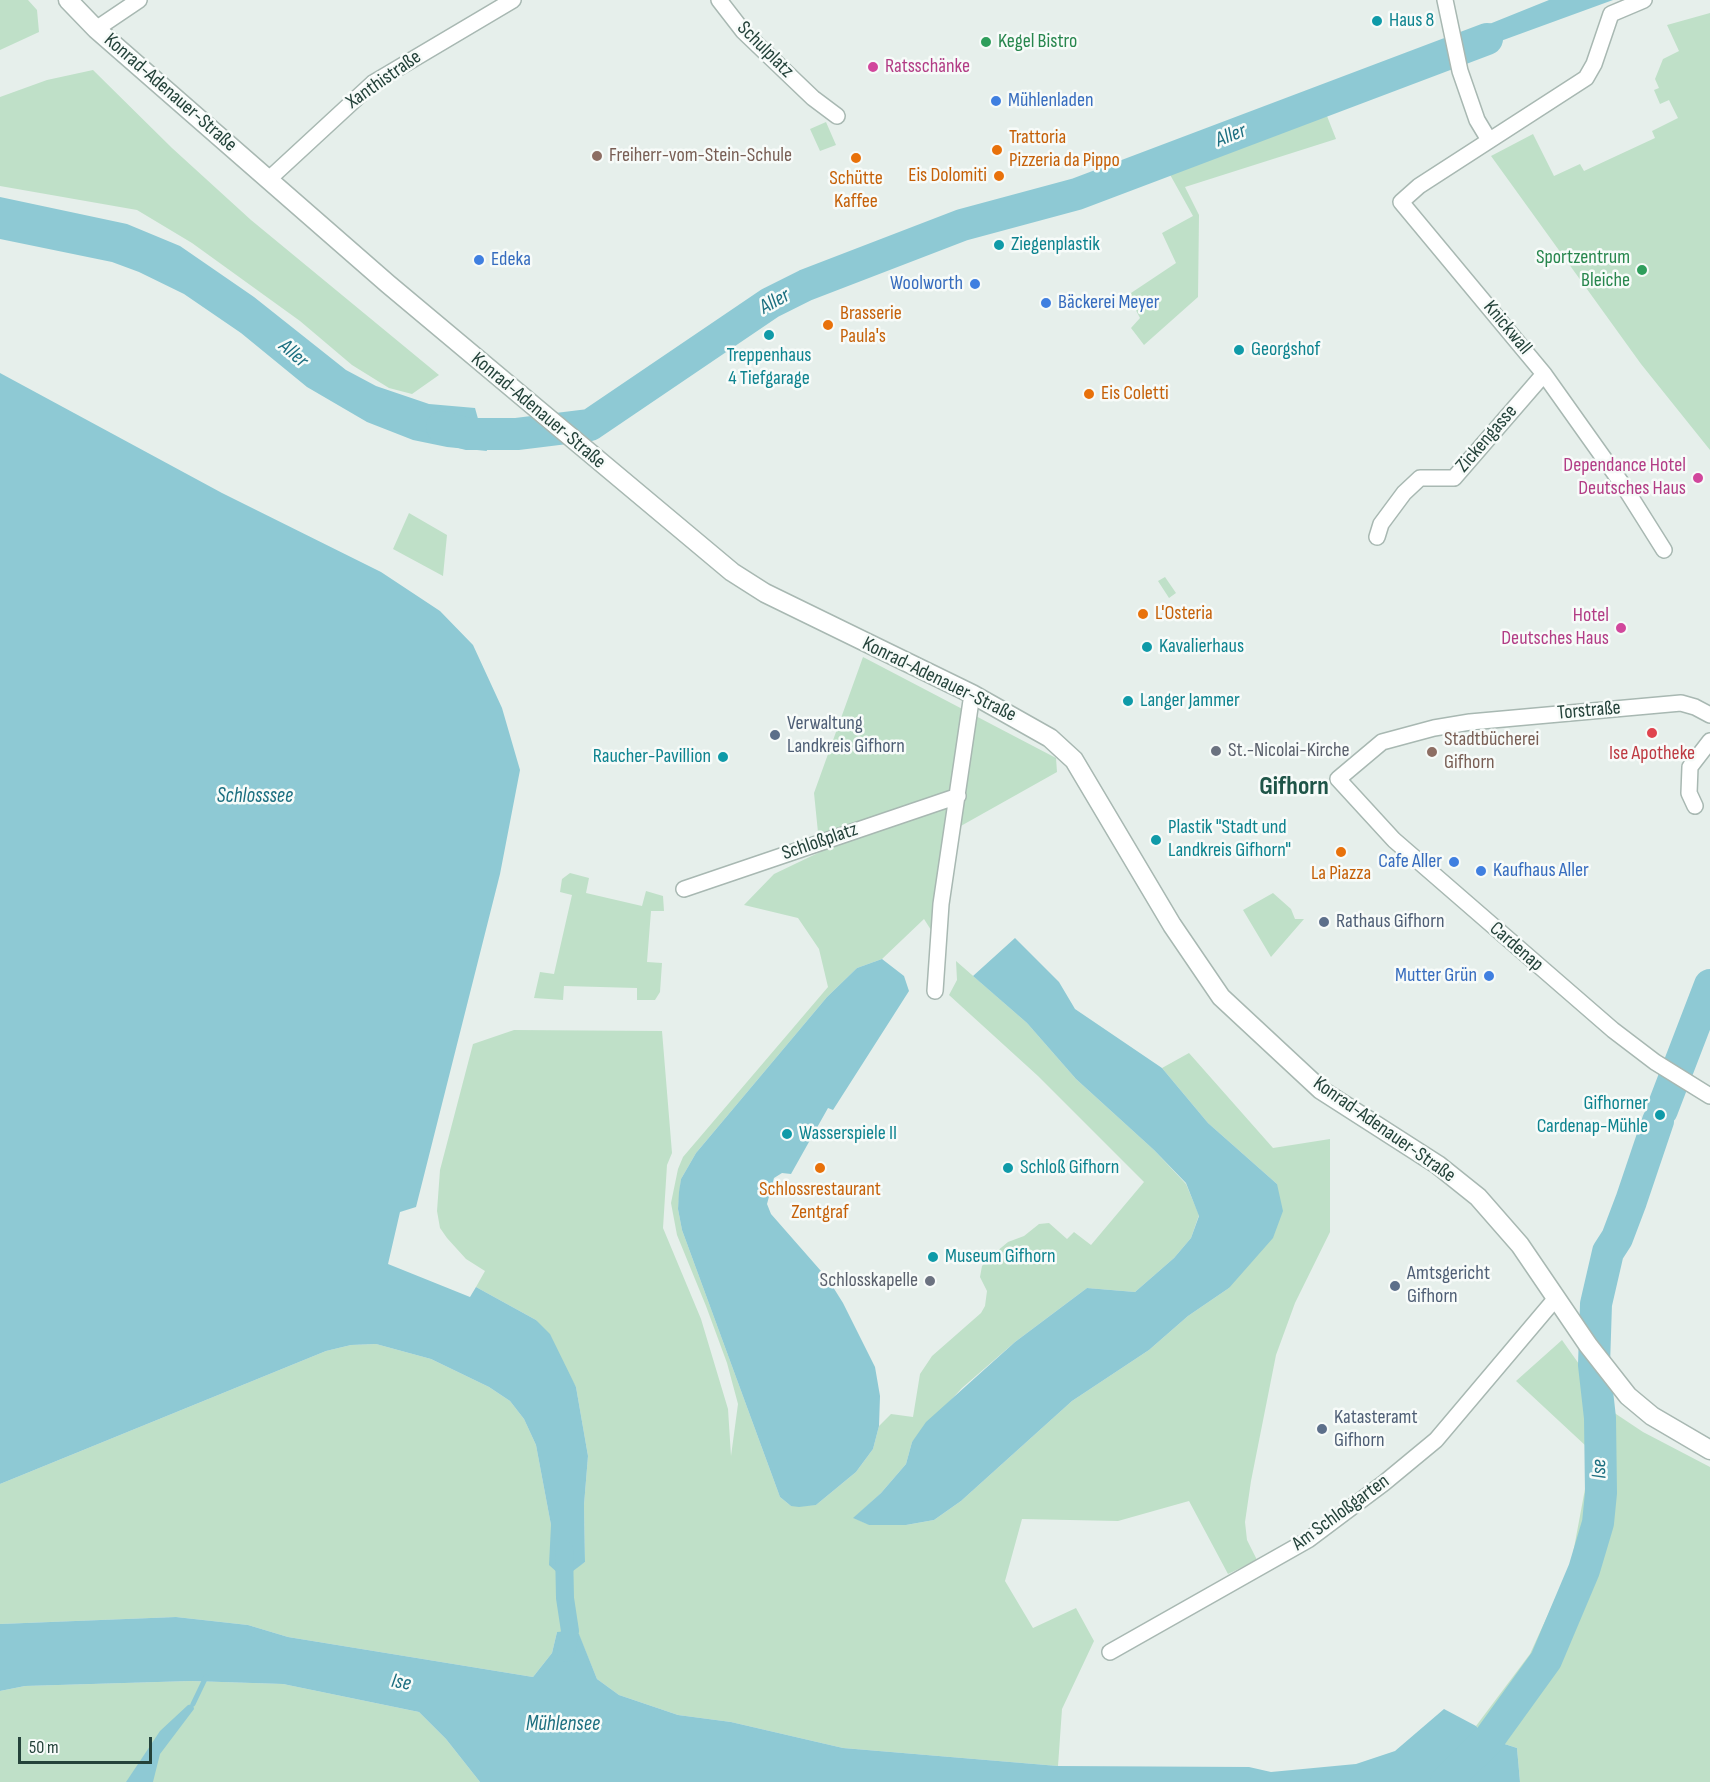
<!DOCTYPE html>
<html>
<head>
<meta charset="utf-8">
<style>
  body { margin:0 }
  #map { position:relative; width:1710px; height:1782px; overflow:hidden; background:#e6efeb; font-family:"Sofia Sans Condensed",sans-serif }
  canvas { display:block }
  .scale { position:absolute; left:18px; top:1737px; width:134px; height:27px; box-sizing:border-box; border:3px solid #24423a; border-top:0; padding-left:8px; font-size:18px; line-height:21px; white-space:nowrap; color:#24423a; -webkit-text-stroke:4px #f7fbf9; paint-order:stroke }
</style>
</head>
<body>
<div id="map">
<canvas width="1710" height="1782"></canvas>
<div class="scale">50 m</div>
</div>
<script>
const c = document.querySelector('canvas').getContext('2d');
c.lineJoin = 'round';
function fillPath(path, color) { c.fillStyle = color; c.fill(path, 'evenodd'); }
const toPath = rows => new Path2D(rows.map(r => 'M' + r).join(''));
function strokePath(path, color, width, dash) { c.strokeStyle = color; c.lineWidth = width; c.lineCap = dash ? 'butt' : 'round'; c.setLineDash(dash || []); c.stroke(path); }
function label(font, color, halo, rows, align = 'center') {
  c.font = font + ' "Sofia Sans Condensed",sans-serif'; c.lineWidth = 5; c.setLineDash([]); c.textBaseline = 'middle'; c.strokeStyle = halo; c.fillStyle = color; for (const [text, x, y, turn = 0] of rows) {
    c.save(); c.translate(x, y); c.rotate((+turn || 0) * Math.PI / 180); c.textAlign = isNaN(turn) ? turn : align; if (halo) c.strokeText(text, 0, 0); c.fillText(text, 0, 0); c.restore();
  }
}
const green = toPath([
  [0,0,28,0,37,10,39,32,0,50],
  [1710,13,1710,450,1641,364,1491,156,1533,134,1554,176,1580,164,1584,171,1655,138,1652,131,1678,118,1669,100,1660,104,1654,90,1659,88,1655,79,1663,59,1679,51,1667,25],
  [93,70,172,148,251,220,439,375,412,394,389,388,352,365,300,321,192,243,137,210,0,186,0,97,47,80],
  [1327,116,1336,139,1185,187,1199,215,1198,297,1144,345,1131,328,1140,318,1128,295,1176,263,1162,233,1193,216,1168,171],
  [826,122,836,145,820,151,810,129],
  [409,513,447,535,443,576,393,549],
  [1165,577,1176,593,1169,598,1158,581],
  [863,657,1056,758,1057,772,943,836,931,930,924,919,882,959,857,968,827,997,696,1153,681,1179,678,1209,682,1230,780,1497,791,1506,816,1505,856,1472,873,1449,879,1426,891,1414,913,1417,920,1374,932,1356,981,1313,985,1306,987,1291,980,1277,982,1266,990,1257,1008,1242,1024,1236,1039,1224,1049,1223,1067,1239,1074,1232,1091,1245,1144,1182,1038,1076,949,995,957,980,956,961,1027,1023,1076,1079,1154,1150,1186,1184,1199,1215,1191,1238,1174,1258,1135,1292,1087,1288,1015,1342,962,1388,912,1442,906,1464,881,1493,854,1518,870,1525,906,1525,934,1520,961,1501,1072,1401,1149,1350,1188,1316,1229,1288,1277,1184,1208,1123,1162,1068,1189,1053,1273,1148,1330,1139,1330,1232,1295,1303,1276,1355,1251,1481,1245,1522,1247,1540,1257,1560,1228,1574,1189,1501,1118,1521,1022,1519,1005,1581,1033,1628,1076,1608,1094,1641,1062,1709,1058,1766,843,1748,731,1722,678,1715,619,1695,597,1679,579,1635,557,1632,552,1653,533,1677,288,1637,248,1625,176,1617,0,1624,0,1484,326,1351,351,1345,376,1344,431,1359,489,1387,510,1401,524,1419,536,1445,551,1525,554,1566,558,1570,570,1571,585,1562,584,1505,588,1456,576,1387,536,1320,476,1287,485,1271,466,1259,447,1238,440,1228,437,1211,440,1170,473,1044,514,1030,662,1031,672,1153,667,1165,663,1228,701,1319,728,1409,731,1456,738,1404,727,1363,706,1306,677,1235,671,1203,678,1169,683,1157,828,987,819,949,798,918,744,905,774,874,820,852,814,793],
  [570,873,589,878,586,893,642,906,646,891,663,896,664,911,651,911,647,962,662,963,660,992,655,1000,637,1000,637,988,564,986,563,1000,534,998,540,972,554,974,572,895,560,892,562,879],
  [1273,893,1291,909,1295,919,1304,919,1271,957,1243,910],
  [1562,1340,1613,1412,1643,1432,1710,1467,1710,1782,1520,1782,1517,1748,1489,1739,1476,1726,1530,1654,1571,1564,1585,1489,1587,1447,1516,1381],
  [191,1681,283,1684,419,1712,446,1739,480,1782,0,1782,0,1691,25,1686]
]);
const water = toPath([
  [1549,0,1613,0,1465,54,1462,35],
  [0,197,127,224,180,246,254,297,346,370,376,386,429,404,475,408,487,451,447,447,413,440,367,422,307,387,241,333,184,294,139,272,112,262,0,239],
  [0,373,222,493,381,572,440,611,473,645,502,708,520,770,500,874,416,1207,400,1212,388,1264,470,1297,476,1287,536,1320,550,1334,576,1387,588,1456,584,1505,585,1562,569,1574,559,1574,549,1565,551,1525,536,1445,524,1419,510,1401,489,1387,431,1359,376,1344,351,1345,326,1351,0,1484],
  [1015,938,1059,982,1075,1009,1162,1068,1208,1123,1277,1184,1283,1211,1273,1238,1229,1288,1188,1316,1149,1350,1072,1401,961,1501,934,1520,906,1525,869,1525,853,1518,881,1493,906,1464,912,1442,926,1422,1015,1342,1087,1288,1135,1292,1174,1258,1191,1238,1199,1216,1186,1183,1154,1150,1076,1079,1027,1023,973,976],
  [882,959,904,976,909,991,833,1110,828,1108,791,1174,782,1173,774,1178,767,1204,771,1214,828,1279,843,1303,875,1367,880,1396,879,1426,873,1449,856,1472,816,1505,799,1507,791,1506,780,1497,682,1230,678,1209,679,1192,681,1179,696,1153,827,997,857,968],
  [176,1617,248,1625,288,1637,533,1677,552,1653,557,1632,570,1631,579,1634,597,1679,619,1695,678,1715,731,1722,843,1748,1058,1766,1249,1767,1271,1772,1356,1764,1395,1751,1444,1709,1476,1726,1489,1739,1517,1748,1520,1782,480,1782,446,1739,419,1712,283,1684,191,1681,25,1686,0,1691,0,1624],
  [193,1704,194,1709,160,1754,153,1782,126,1782,160,1731,188,1705]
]);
const stream = toPath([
  [193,1704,206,1677]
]);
const canal = toPath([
  [564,1549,565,1598,570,1631,566,1653]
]);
const river = toPath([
  [442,427,468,434,517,434,590,425,770,303,806,285,962,225,1077,194,1487,39],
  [1662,1110,1710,985],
  [1446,1782,1489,1739,1546,1660,1584,1570,1598,1523,1601,1493,1600,1418,1594,1365,1596,1304,1608,1252,1617,1238,1631,1201,1658,1121]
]);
const minor = toPath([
  [719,0,743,31,813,98,837,116],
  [1445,0,1460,71,1477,120,1489,140],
  [1644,0,1611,14,1594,64,1586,78,1419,186,1401,202,1544,374,1625,488,1664,550],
  [96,29,139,0],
  [269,179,373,83,513,0],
  [1377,537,1381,524,1404,493,1420,478,1454,478,1544,374],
  [1710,715,1695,707,1681,703,1470,722,1434,728,1382,742,1338,779,1394,840,1613,1030,1655,1062,1710,1096],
  [1695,806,1689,793,1690,767,1710,741],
  [684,889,958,796],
  [935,991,941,904,972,694],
  [1110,1652,1308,1540,1384,1483,1436,1440,1556,1298]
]);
const tertiary = toPath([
  [68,0,96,29,388,284,732,572,765,593,972,694,1050,738,1074,760,1172,925,1221,997,1321,1090,1438,1165,1478,1197,1520,1245,1588,1345,1628,1396,1652,1416,1710,1450]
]);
const markers = [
  [1377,21,6,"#0f9aa8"],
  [986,42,6,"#2e9e5b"],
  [873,67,6,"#d1479c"],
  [996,101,6,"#3f7fe0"],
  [997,150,6,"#e8710a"],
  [597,156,6,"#8d6e63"],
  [856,158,6,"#e8710a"],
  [999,176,6,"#e8710a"],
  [999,245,6,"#0f9aa8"],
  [479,260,6,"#3f7fe0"],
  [1642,270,6,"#2e9e5b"],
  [975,284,6,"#3f7fe0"],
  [1046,303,6,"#3f7fe0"],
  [828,325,6,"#e8710a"],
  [769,335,6,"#0f9aa8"],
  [1239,350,6,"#0f9aa8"],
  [1089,394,6,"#e8710a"],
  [1698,478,6,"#d1479c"],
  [1143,614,6,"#e8710a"],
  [1621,628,6,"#d1479c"],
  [1147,647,6,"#0f9aa8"],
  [1128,701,6,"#0f9aa8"],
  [1652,733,6,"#e0444e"],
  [775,735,6,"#5c6f8a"],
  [1216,751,6,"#6b7280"],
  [1432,752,6,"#8d6e63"],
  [723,757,6,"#0f9aa8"],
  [1156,840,6,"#0f9aa8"],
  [1341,852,6,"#e8710a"],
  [1454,862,6,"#3f7fe0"],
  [1481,871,6,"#3f7fe0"],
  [1324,922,6,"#5c6f8a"],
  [1489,976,6,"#3f7fe0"],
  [1660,1115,6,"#0f9aa8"],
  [787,1134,6,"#0f9aa8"],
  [820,1168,6,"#e8710a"],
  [1008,1168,6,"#0f9aa8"],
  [933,1257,6,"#0f9aa8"],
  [930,1281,6,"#6b7280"],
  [1395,1286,6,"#5c6f8a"],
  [1322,1429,6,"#5c6f8a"]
];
const cultureNames = [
  ["Haus 8",1389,21],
  ["Ziegenplastik",1011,245],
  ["Georgshof",1251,350],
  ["Treppenhaus",769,356,"center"],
  ["4 Tiefgarage",769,379,"center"],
  ["Kavalierhaus",1159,647],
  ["Langer Jammer",1140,701],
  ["Raucher-Pavillion",711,757,"right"],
  ["Plastik \"Stadt und",1168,828],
  ["Landkreis Gifhorn\"",1168,851],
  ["Gifhorner",1648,1104,"right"],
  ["Cardenap-Mühle",1648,1127,"right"],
  ["Wasserspiele II",799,1134],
  ["Schloß Gifhorn",1020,1168],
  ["Museum Gifhorn",945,1257]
];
const leisureNames = [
  ["Kegel Bistro",998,42],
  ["Sportzentrum",1630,258,"right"],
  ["Bleiche",1630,281,"right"]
];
const streetNames = [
  ["Schulplatz",765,50,45],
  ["Xanthistraße",384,80,-35],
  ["Konrad-Adenauer-Straße",170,93,41],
  ["Knickwall",1507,328,50],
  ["Konrad-Adenauer-Straße",538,411,40],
  ["Zickengasse",1487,439,-49],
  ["Konrad-Adenauer-Straße",939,680,26],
  ["Torstraße",1589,711,-5],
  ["Schloßplatz",820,842,-19],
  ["Cardenap",1516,947,41],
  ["Konrad-Adenauer-Straße",1384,1130,35],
  ["Am Schloßgarten",1341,1513,-36]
];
const hotelNames = [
  ["Ratsschänke",885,67,"left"],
  ["Dependance Hotel",1686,466],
  ["Deutsches Haus",1686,489],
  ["Hotel",1609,616],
  ["Deutsches Haus",1609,639]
];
const shopNames = [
  ["Mühlenladen",1008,101],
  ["Edeka",491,260],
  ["Woolworth",963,284,"right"],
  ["Bäckerei Meyer",1058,303],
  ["Cafe Aller",1442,862,"right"],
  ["Kaufhaus Aller",1493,871],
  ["Mutter Grün",1477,976,"right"]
];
const foodNames = [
  ["Trattoria",1009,138],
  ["Pizzeria da Pippo",1009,161],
  ["Eis Dolomiti",987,176,"right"],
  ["Schütte",856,179,"center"],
  ["Kaffee",856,202,"center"],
  ["Brasserie",840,314],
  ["Paula's",840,337],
  ["Eis Coletti",1101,394],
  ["L'Osteria",1155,614],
  ["La Piazza",1341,874,"center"],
  ["Schlossrestaurant",820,1190,"center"],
  ["Zentgraf",820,1213,"center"]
];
const educationNames = [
  ["Freiherr-vom-Stein-Schule",609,156],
  ["Stadtbücherei",1444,740],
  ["Gifhorn",1444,763]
];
const serviceNames = [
  ["Verwaltung",787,724],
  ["Landkreis Gifhorn",787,747],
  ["Rathaus Gifhorn",1336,922],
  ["Amtsgericht",1407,1274],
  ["Gifhorn",1407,1297],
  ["Katasteramt",1334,1418],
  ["Gifhorn",1334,1441]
];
const worshipNames = [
  ["St.-Nicolai-Kirche",1228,751],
  ["Schlosskapelle",918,1281,"right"]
];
const healthNames = [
  ["Ise Apotheke",1652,754]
];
const waterNames = [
  ["Aller",1231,136,-21],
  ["Aller",775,302,-29],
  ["Aller",293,354,41],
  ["Schlosssee",255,797],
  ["Ise",1600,1469,-91],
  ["Ise",401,1683,10],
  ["Mühlensee",563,1725]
];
const districtNames = [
  ["Gifhorn",1294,787]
];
fillPath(green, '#bfe0c8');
fillPath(water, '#8ec9d4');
strokePath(stream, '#8ec9d4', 5);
strokePath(canal, '#8ec9d4', 18);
strokePath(river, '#8ec9d4', 32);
strokePath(minor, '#a8b8b2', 18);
strokePath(tertiary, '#a8b8b2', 21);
strokePath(minor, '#fff', 15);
strokePath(tertiary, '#fff', 18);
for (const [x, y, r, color] of markers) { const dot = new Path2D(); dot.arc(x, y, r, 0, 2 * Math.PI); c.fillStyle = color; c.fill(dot); strokePath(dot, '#f7fbf9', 2); }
label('20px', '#0d838f', '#f7fbf9', cultureNames, 'left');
label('20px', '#27864d', '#f7fbf9', leisureNames, 'left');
label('20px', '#24423a', '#f7fbf9', streetNames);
label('20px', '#b23c85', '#f7fbf9', hotelNames, 'right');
label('20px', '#366cbe', '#f7fbf9', shopNames, 'left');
label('20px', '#c56008', '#f7fbf9', foodNames, 'left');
label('20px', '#785e54', '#f7fbf9', educationNames, 'left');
label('20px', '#4e5e75', '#f7fbf9', serviceNames, 'left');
label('20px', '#5b616d', '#f7fbf9', worshipNames, 'left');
label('20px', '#be3a42', '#f7fbf9', healthNames);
label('italic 21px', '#1c6f80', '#f7fbf9', waterNames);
label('bold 26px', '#1f5548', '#f7fbf9', districtNames);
</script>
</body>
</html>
